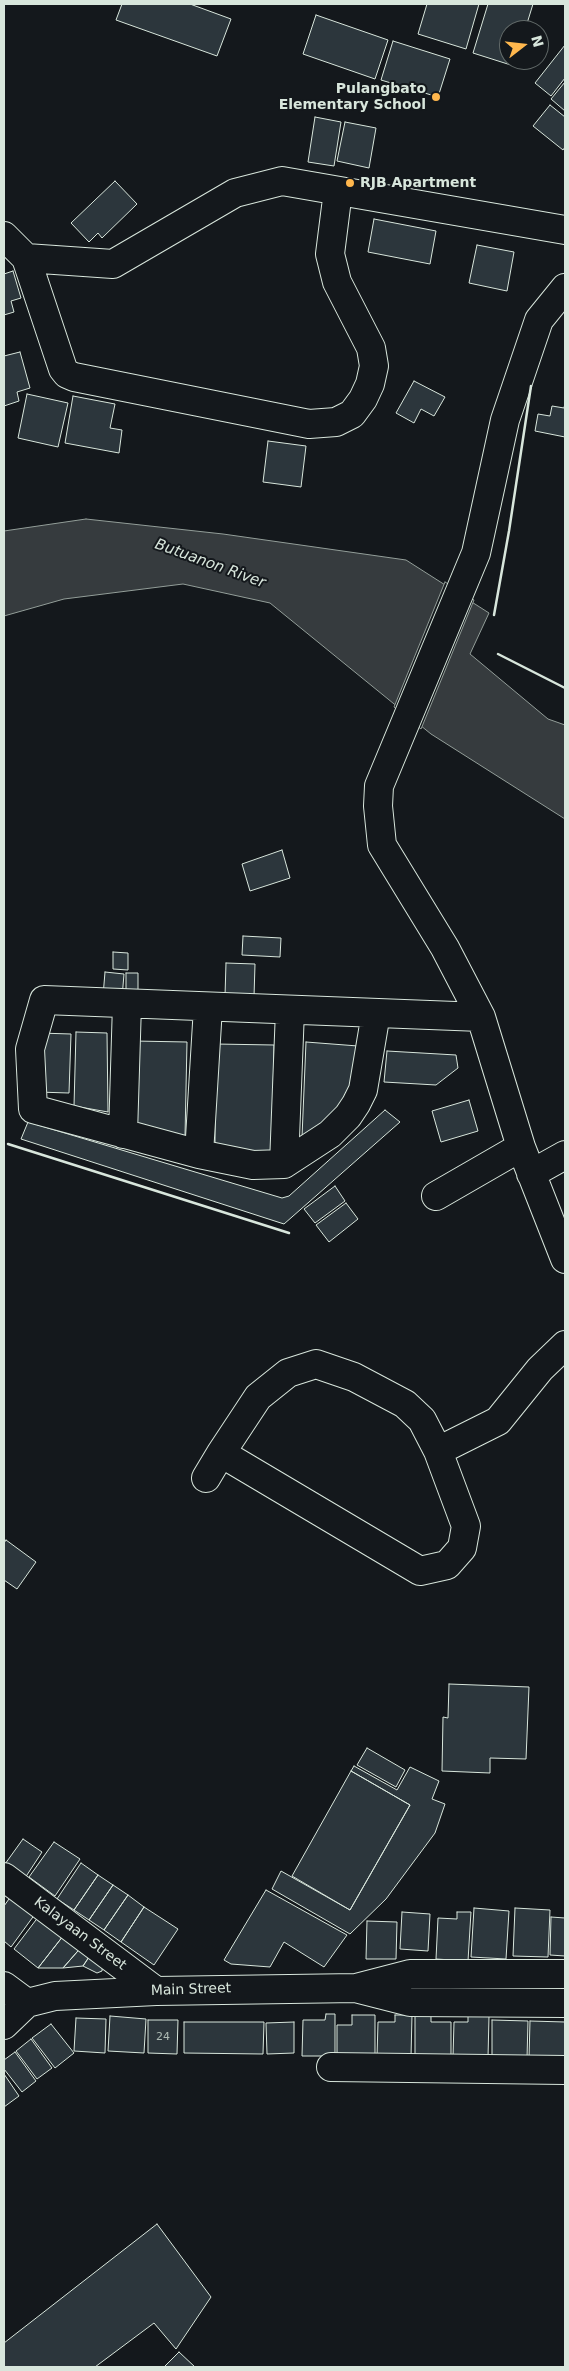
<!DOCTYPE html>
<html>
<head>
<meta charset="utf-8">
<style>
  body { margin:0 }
  #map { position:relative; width:569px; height:2371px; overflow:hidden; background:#14181c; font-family:"DejaVu Sans",sans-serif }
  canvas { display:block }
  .frame { position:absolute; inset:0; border:5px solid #d8e6dc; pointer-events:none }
  .north { position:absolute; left:499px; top:20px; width:50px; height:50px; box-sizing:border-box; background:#14181c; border:1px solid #626a69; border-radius:50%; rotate:74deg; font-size:14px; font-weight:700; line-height:20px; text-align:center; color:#d8e6dc }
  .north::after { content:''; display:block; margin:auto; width:18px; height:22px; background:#ffb74d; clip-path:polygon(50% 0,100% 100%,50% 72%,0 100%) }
</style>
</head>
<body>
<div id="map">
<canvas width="569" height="2371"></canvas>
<div class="frame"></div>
<div class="north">N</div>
</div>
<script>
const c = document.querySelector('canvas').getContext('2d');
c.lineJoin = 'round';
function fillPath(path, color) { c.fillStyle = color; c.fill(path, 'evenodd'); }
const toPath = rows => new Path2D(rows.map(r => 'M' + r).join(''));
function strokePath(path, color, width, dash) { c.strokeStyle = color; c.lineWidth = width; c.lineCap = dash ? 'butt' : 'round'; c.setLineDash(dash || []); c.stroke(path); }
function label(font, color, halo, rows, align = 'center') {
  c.font = font + ' "DejaVu Sans",sans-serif'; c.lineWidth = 4; c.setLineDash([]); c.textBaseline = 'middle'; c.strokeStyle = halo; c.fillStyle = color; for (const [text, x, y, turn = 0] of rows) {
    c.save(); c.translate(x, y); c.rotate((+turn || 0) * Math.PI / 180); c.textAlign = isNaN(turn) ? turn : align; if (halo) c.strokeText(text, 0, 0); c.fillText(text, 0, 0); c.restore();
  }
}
const water = toPath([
  [86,519,223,534,406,560,489,613,470,654,548,719,565,725,565,819,431,734,270,603,183,584,64,599,4,616,4,531,86,519]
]);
const pier = toPath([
  [445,582,474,600,421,729,394,707,445,582]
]);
const building = toPath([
  [122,4,190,4,231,19,217,56,116,20,122,4],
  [427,4,479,4,466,49,418,34,427,4],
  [488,4,533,4,525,30,509,30,509,60,516,60,514,66,473,53,488,4],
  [316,15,388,40,375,79,303,54,316,15],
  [393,41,450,59,438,97,381,80,393,41],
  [565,45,565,78,551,96,535,83,565,45],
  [565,82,565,111,551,99,565,82],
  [550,105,565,117,565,147,563,150,533,126,550,105],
  [315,117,341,122,334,166,308,162,315,117],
  [345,122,376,128,369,168,337,161,345,122],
  [115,181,137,204,102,238,98,233,89,242,71,223,115,181],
  [374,219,436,231,430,264,368,252,374,219],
  [477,245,514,252,507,291,469,283,477,245],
  [13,271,21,298,11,301,14,312,4,315,4,274,13,271],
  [20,352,30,388,17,392,19,401,4,406,4,356,20,352],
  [414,381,445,397,434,416,421,409,414,423,396,413,414,381],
  [27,394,68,403,58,447,18,438,27,394],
  [73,396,115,404,110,428,122,430,119,453,65,443,73,396],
  [565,403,565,437,535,431,538,414,550,416,552,406,564,408,565,403],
  [268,441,306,446,301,487,263,482,268,441],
  [282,850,290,878,250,891,242,864,282,850],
  [243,936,281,938,280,957,242,955,243,936],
  [113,952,128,953,128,970,113,969,113,952],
  [226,963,255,964,254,997,225,996,226,963],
  [105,972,124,974,122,998,103,996,105,972],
  [126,973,138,973,138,991,126,991,126,973],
  [76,1032,107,1033,108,1112,74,1106,76,1032],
  [39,1033,71,1034,69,1093,37,1092,39,1033],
  [134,1041,187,1042,185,1136,157,1135,133,1121,134,1041],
  [306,1042,358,1046,355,1100,302,1137,306,1042],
  [215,1044,274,1045,272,1155,215,1148,215,1044],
  [387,1051,456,1055,458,1068,436,1085,384,1082,387,1051],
  [469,1100,478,1131,441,1142,432,1111,469,1100],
  [385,1110,400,1122,284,1224,21,1139,28,1122,282,1198,289,1196,385,1110],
  [335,1186,345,1201,315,1223,304,1209,335,1186],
  [346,1203,358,1219,329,1242,316,1225,346,1203],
  [6,1540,36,1562,17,1589,4,1580,4,1543,6,1540],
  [449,1684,529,1687,526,1759,490,1758,490,1773,442,1771,443,1717,448,1718,449,1684],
  [367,1748,405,1770,396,1787,357,1765,367,1748],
  [354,1766,397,1790,410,1767,439,1781,432,1799,445,1804,435,1833,386,1899,350,1934,272,1889,281,1871,350,1910,410,1805,351,1771,354,1766],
  [351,1771,410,1805,350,1910,292,1876,351,1771],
  [23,1839,42,1852,25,1878,5,1864,23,1839],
  [54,1842,80,1859,55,1896,29,1877,54,1842],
  [81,1863,98,1875,74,1910,57,1899,81,1863],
  [98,1875,113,1885,89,1920,74,1910,98,1875],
  [113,1885,128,1895,104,1930,89,1920,113,1885],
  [266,1890,347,1935,324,1967,284,1942,270,1967,231,1964,224,1960,266,1890],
  [14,1892,38,1910,11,1947,4,1941,4,1906,14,1892],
  [128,1895,144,1907,121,1942,104,1930,128,1895],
  [144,1907,178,1929,154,1965,121,1942,144,1907],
  [474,1908,509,1911,506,1959,471,1957,474,1908],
  [515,1908,550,1910,548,1957,513,1956,515,1908],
  [42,1912,67,1931,38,1968,14,1949,42,1912],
  [402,1912,430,1914,428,1951,400,1949,402,1912],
  [457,1912,471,1912,468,1961,436,1959,438,1918,457,1919,457,1912],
  [551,1917,565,1918,565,1956,550,1955,551,1917],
  [367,1921,397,1922,396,1959,366,1959,367,1921],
  [67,1931,84,1944,63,1968,38,1968,67,1931],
  [84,1944,91,1954,83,1966,63,1968,84,1944],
  [91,1954,103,1962,102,1971,97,1973,83,1966,91,1954],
  [326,2014,335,2014,335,2056,302,2056,303,2020,325,2020,326,2014],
  [352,2015,375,2015,375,2057,337,2057,337,2025,352,2025,352,2015],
  [395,2015,412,2015,411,2057,377,2057,378,2022,395,2022,395,2015],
  [415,2015,431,2016,431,2022,451,2022,451,2057,415,2058,415,2015],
  [468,2015,489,2016,488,2058,453,2057,454,2022,468,2022,468,2015],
  [110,2016,146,2019,144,2053,108,2051,110,2016],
  [76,2018,106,2019,105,2053,74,2051,76,2018],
  [148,2020,178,2020,177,2054,148,2053,148,2020],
  [492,2020,528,2021,527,2059,492,2058,492,2020],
  [530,2021,565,2022,565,2059,529,2058,530,2021],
  [184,2022,264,2022,263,2054,184,2053,184,2022],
  [294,2022,294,2053,267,2054,266,2023,294,2022],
  [51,2024,74,2053,55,2068,32,2038,51,2024],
  [31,2039,52,2068,37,2079,16,2051,31,2039],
  [15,2052,36,2081,22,2092,4,2069,4,2060,15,2052],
  [4,2074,19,2096,4,2107,4,2074],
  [157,2224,211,2297,176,2349,154,2323,95,2367,4,2367,4,2343,157,2224],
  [179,2352,195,2367,164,2367,179,2352]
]);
const minor = toPath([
  [4,236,26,258,113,264,235,193,282,181,565,230],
  [26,258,63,369,67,374,74,377,309,424,336,422,352,414,363,399,370,384,374,366,371,348,337,282,330,254,338,191],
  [565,288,539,320,505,420,476,553,379,786,378,806,382,845,445,948,481,1017,521,1147,565,1259],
  [376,1013,363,1090,356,1104,348,1116,330,1134,284,1164,253,1165,199,1154,33,1109,30,1049,44,1000,481,1017],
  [123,1134,127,1004],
  [199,1154,208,1007],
  [284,1164,290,1010],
  [531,1174,565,1155],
  [436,1196,521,1147],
  [438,1451,498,1421,540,1369,565,1345],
  [206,1478,221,1453,258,1397,288,1373,316,1364,354,1377,405,1404,422,1420,438,1451,466,1526,462,1548,447,1565,420,1571,221,1453],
  [4,1877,156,1991],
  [4,1986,27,2003],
  [359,1989,410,2002,565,2003],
  [27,2003,55,1996,156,1991,356,1988,410,1974,565,1974],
  [4,2025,27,2003],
  [331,2067,565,2070]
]);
const wall = toPath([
  [494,615,509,531,531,386],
  [498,654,565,688],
  [8,1144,289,1233]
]);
const markers = [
  [436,97,5,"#ffb74d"],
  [350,183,5,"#ffb74d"]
];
const numberNames = [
  ["24",163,2037]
];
const poiNames = [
  ["Pulangbato",426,89],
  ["Elementary School",426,105],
  ["RJB Apartment",360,183,"left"]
];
const streetNames = [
  ["Kalayaan Street",80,1934,37],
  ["Main Street",191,1990,-2]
];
const waterNames = [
  ["Butuanon River",210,564,20]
];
fillPath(water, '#363b3e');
strokePath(water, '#939e99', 1);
fillPath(pier, '#14181c');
strokePath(pier, '#939e99', 1);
fillPath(building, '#2c363c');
strokePath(building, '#d8e6dc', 1);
strokePath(minor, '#d8e6dc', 30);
strokePath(minor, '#14181c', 28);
strokePath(wall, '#d8e6dc', 2.5);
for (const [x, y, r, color] of markers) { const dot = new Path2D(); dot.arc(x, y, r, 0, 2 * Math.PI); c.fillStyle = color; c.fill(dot); strokePath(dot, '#14181c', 2); }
label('11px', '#adbab4', null, numberNames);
label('bold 14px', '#d8e6dc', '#14181c', poiNames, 'right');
label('14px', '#d8e6dc', '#14181c', streetNames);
label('italic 15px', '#d8e6dc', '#14181c', waterNames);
</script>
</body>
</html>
